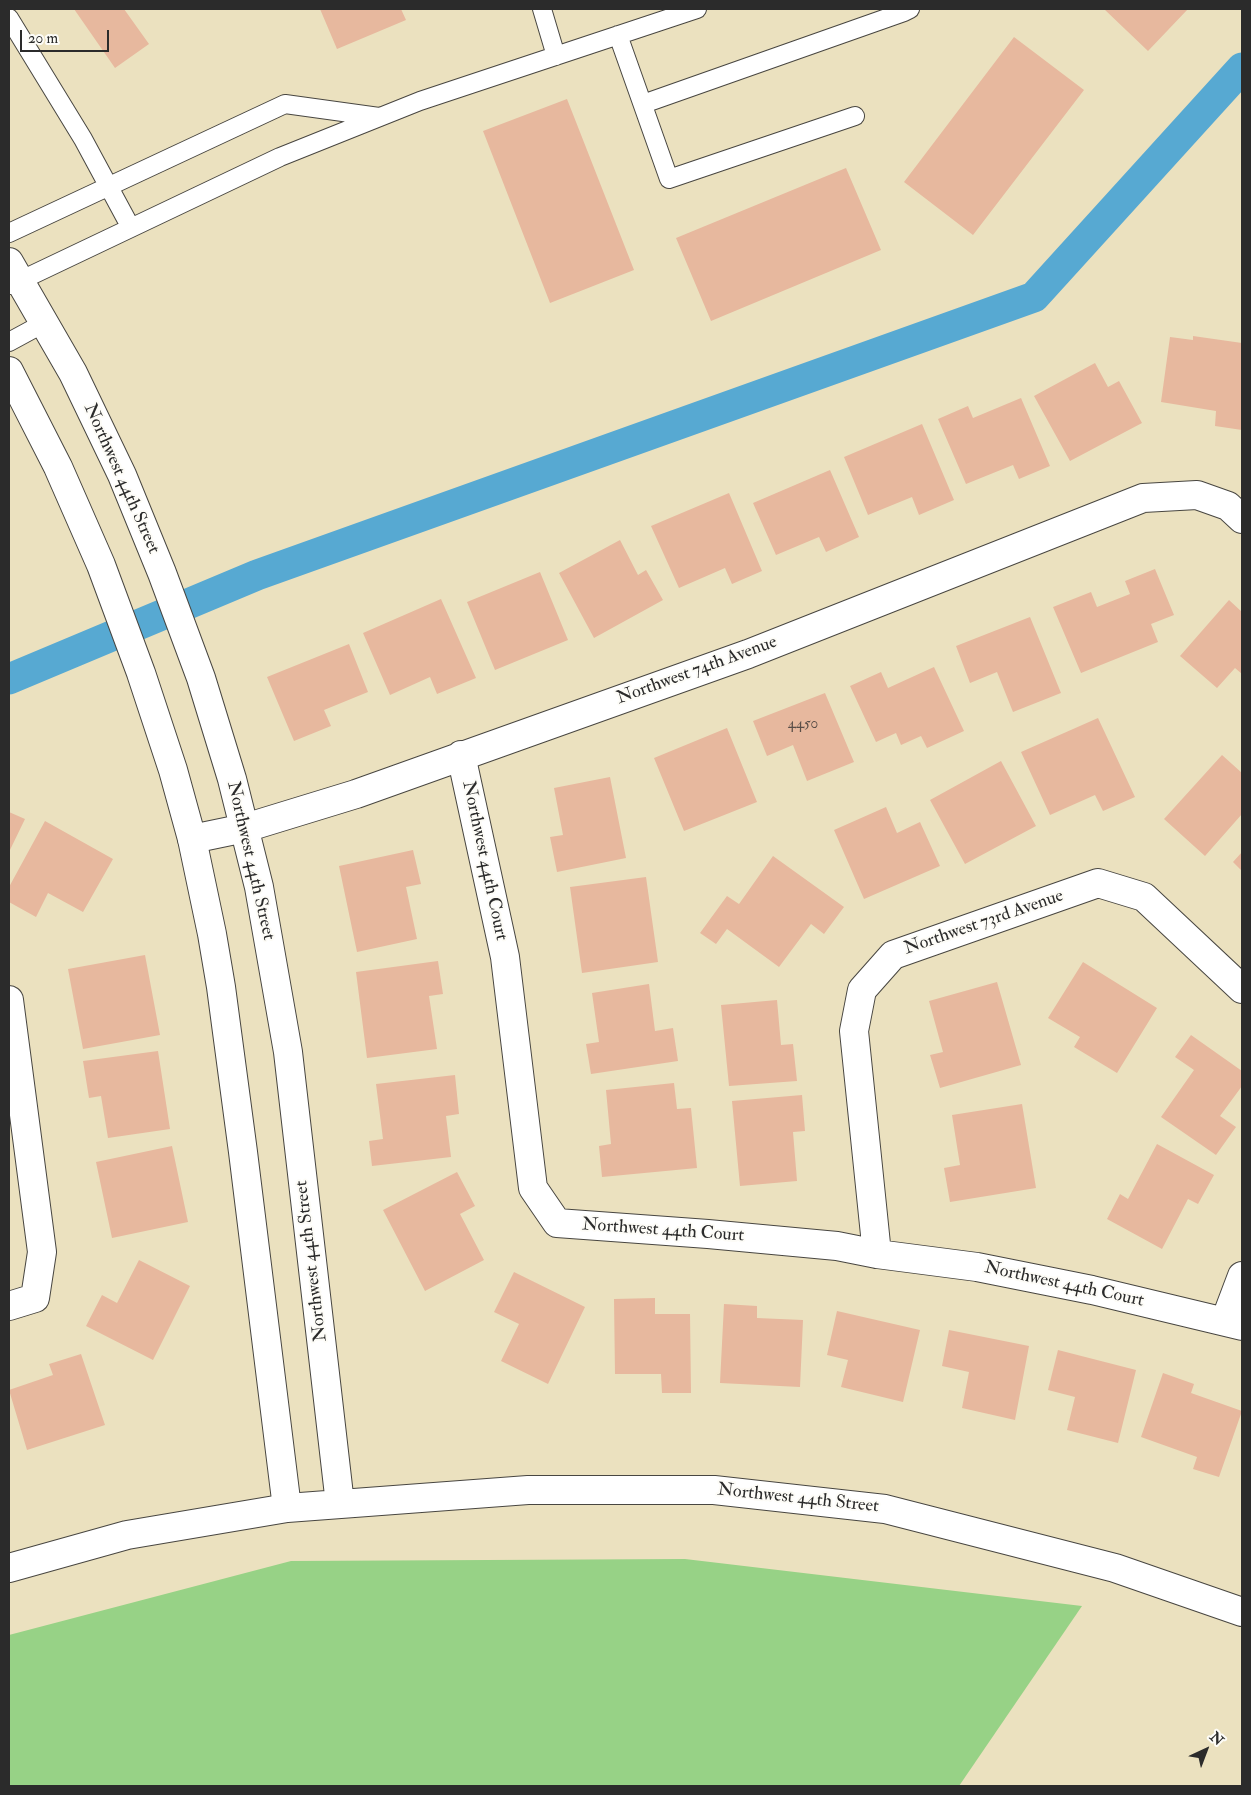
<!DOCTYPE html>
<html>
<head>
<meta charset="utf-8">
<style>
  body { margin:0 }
  #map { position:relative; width:1251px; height:1795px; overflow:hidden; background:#ebe1bf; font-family:"IM FELL Double Pica",serif }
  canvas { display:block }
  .frame { position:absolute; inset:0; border:10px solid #2b2b2b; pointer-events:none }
  .north { position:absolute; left:1181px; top:1725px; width:50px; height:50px; -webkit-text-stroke:4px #fdfcf7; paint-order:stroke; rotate:43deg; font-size:14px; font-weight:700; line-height:20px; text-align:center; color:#2b2b2b }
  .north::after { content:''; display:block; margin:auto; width:18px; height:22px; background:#2b2b2b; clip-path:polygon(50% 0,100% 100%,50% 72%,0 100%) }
  .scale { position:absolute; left:20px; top:30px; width:89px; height:22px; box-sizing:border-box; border:2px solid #2b2b2b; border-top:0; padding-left:6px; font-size:15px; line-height:18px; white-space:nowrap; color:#2b2b2b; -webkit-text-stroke:4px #fdfcf7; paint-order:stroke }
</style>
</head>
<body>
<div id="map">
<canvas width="1251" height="1795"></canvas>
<div class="frame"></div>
<div class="north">N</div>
<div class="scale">20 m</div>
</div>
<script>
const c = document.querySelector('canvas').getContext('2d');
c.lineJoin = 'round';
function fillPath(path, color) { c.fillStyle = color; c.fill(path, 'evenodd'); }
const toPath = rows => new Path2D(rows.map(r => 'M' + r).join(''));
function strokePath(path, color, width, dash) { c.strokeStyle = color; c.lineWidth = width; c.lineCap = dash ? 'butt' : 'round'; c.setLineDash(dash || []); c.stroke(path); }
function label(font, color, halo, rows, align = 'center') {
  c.font = font + ' "IM FELL Double Pica",serif'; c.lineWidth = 4; c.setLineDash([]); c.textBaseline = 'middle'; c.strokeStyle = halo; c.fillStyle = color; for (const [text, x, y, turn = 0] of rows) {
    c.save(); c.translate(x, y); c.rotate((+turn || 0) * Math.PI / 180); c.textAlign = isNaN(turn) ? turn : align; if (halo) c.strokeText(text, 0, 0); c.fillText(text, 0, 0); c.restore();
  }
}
const green = toPath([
  [685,1559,1082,1606,959,1786,9,1786,9,1635,291,1561]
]);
const canal = toPath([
  [9,679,257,575,1034,297,1242,68]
]);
const building = toPath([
  [74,9,124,9,149,44,115,68],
  [320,9,401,9,406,20,337,49],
  [1104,9,1188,9,1148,51],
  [1014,37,1084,90,973,235,904,182],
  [567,99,634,270,550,303,483,131],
  [846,168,881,250,711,321,676,238],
  [1193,336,1242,343,1242,430,1215,426,1216,411,1161,402,1170,337,1193,340],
  [1095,363,1108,387,1119,381,1142,423,1070,461,1034,396],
  [1021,398,1050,466,1019,479,1013,465,966,484,938,419,968,406,973,418],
  [922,424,954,500,919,515,912,497,868,515,844,457],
  [830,470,859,537,826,552,819,537,776,555,753,503],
  [729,493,762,571,732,584,725,568,679,588,651,526],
  [620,540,638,575,646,570,663,600,594,638,559,573],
  [1155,569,1174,615,1151,624,1158,642,1081,673,1053,607,1091,592,1097,607,1130,594,1125,581],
  [540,572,568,640,495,670,467,602],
  [441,599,476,678,437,694,430,677,390,695,363,633],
  [1229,600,1242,612,1242,674,1235,668,1217,688,1180,656],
  [1030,617,1061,693,1013,712,997,672,970,683,956,646],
  [349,644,368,692,324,710,331,726,294,741,267,677],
  [934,667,964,731,927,748,921,736,901,745,896,733,876,742,850,686,881,672,888,688],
  [825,693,854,762,807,781,793,745,767,756,753,721],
  [1098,718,1135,797,1103,811,1095,795,1050,815,1021,752],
  [727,728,757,802,684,831,654,758],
  [1222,755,1242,773,1242,814,1205,856,1164,819],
  [1001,761,1036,826,965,864,930,800],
  [610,777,626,858,557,872,550,837,563,835,554,788],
  [886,807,897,833,920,822,940,866,864,899,834,830],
  [9,812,25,819,9,852],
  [45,821,113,859,83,912,48,893,36,917,9,902,9,887],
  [413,850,421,884,406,887,417,939,357,952,339,866],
  [1242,852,1242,871,1233,862],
  [773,856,844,907,824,934,811,924,779,967,727,929,716,944,700,933,727,896,739,904],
  [646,877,658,962,582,973,570,887],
  [145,955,160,1035,83,1049,68,969],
  [438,961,443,994,429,996,437,1049,367,1058,356,972],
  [1083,962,1157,1008,1117,1073,1074,1047,1080,1037,1048,1018],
  [997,982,1021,1065,940,1088,930,1055,943,1052,929,1001],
  [649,984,655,1031,673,1028,678,1061,591,1074,586,1044,599,1042,592,993],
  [777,1000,781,1045,793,1044,797,1081,729,1086,721,1005],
  [1191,1035,1242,1071,1242,1086,1220,1116,1236,1127,1216,1155,1161,1117,1194,1070,1175,1057],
  [158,1051,170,1129,108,1138,101,1096,89,1098,83,1061],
  [455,1075,459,1114,446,1116,451,1157,372,1166,369,1141,383,1139,376,1084],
  [674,1083,677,1109,691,1108,697,1168,602,1177,599,1146,611,1144,606,1090],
  [802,1095,805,1131,793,1132,797,1181,740,1186,732,1101],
  [1022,1104,1036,1188,950,1202,944,1168,960,1165,952,1115],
  [1157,1144,1214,1175,1198,1204,1188,1199,1162,1249,1107,1219,1120,1194,1128,1199],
  [172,1146,188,1222,112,1238,96,1162],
  [457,1172,475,1206,460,1214,484,1260,425,1291,383,1210],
  [139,1260,190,1286,153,1360,86,1326,102,1295,117,1303],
  [514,1272,585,1307,548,1384,501,1361,519,1324,494,1312],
  [655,1298,655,1314,690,1314,691,1393,662,1393,661,1374,615,1374,614,1299],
  [724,1304,757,1306,757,1318,803,1320,800,1387,720,1383],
  [837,1311,920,1330,903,1402,841,1387,848,1360,827,1355],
  [949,1330,1029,1346,1015,1420,962,1408,969,1372,942,1366],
  [1058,1350,1136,1370,1118,1443,1067,1430,1075,1397,1048,1390],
  [81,1354,105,1425,27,1450,9,1390,53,1375,49,1364],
  [1163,1373,1194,1384,1191,1393,1242,1411,1219,1477,1193,1469,1197,1457,1141,1437]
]);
const service = toPath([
  [542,9,556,56],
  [9,18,83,139,131,228],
  [618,35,669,179,855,116],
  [643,104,904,12,910,9],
  [9,233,285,104,379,117],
  [11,285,280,157,420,101,697,9],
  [9,342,44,323]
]);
const minor = toPath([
  [461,755,505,957,533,1188,557,1223,708,1234,837,1246,877,1254,977,1267,1092,1290,1242,1326],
  [192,839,245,828,356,794,748,654,1143,498,1197,495,1228,506,1242,519],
  [9,1000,42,1252,35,1298,9,1306],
  [877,1254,854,1031,862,990,893,955,1098,883,1144,897,1242,989],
  [1225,1321,1242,1276]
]);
const tertiary = toPath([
  [9,262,73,373,122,475,162,573,201,678,232,779,259,887,288,1052,340,1504],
  [9,371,58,467,101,565,141,673,173,770,192,839,212,934,221,987,243,1152,287,1508],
  [9,1568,127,1535,287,1508,528,1490,714,1490,885,1509,1115,1568,1242,1612]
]);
const numberNames = [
  ["4450",803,725]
];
const streetNames = [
  ["Northwest 44th Street",121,479,66],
  ["Northwest 74th Avenue",697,671,-20],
  ["Northwest 44th Street",250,861,77],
  ["Northwest 44th Court",484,861,78],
  ["Northwest 73rd Avenue",984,923,-19],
  ["Northwest 44th Court",663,1231,4],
  ["Northwest 44th Street",312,1261,-97],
  ["Northwest 44th Court",1064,1285,12],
  ["Northwest 44th Street",798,1499,6]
];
fillPath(green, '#97d286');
strokePath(canal, '#57a9d2', 31);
fillPath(building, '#e7b89e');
strokePath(service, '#484641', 20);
strokePath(minor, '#484641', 30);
strokePath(tertiary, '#484641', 30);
strokePath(service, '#fff', 18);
strokePath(minor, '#fff', 28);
strokePath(tertiary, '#fff', 28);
label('15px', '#5a4e48', null, numberNames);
label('18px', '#2b2b2b', '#fdfcf7', streetNames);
</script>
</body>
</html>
